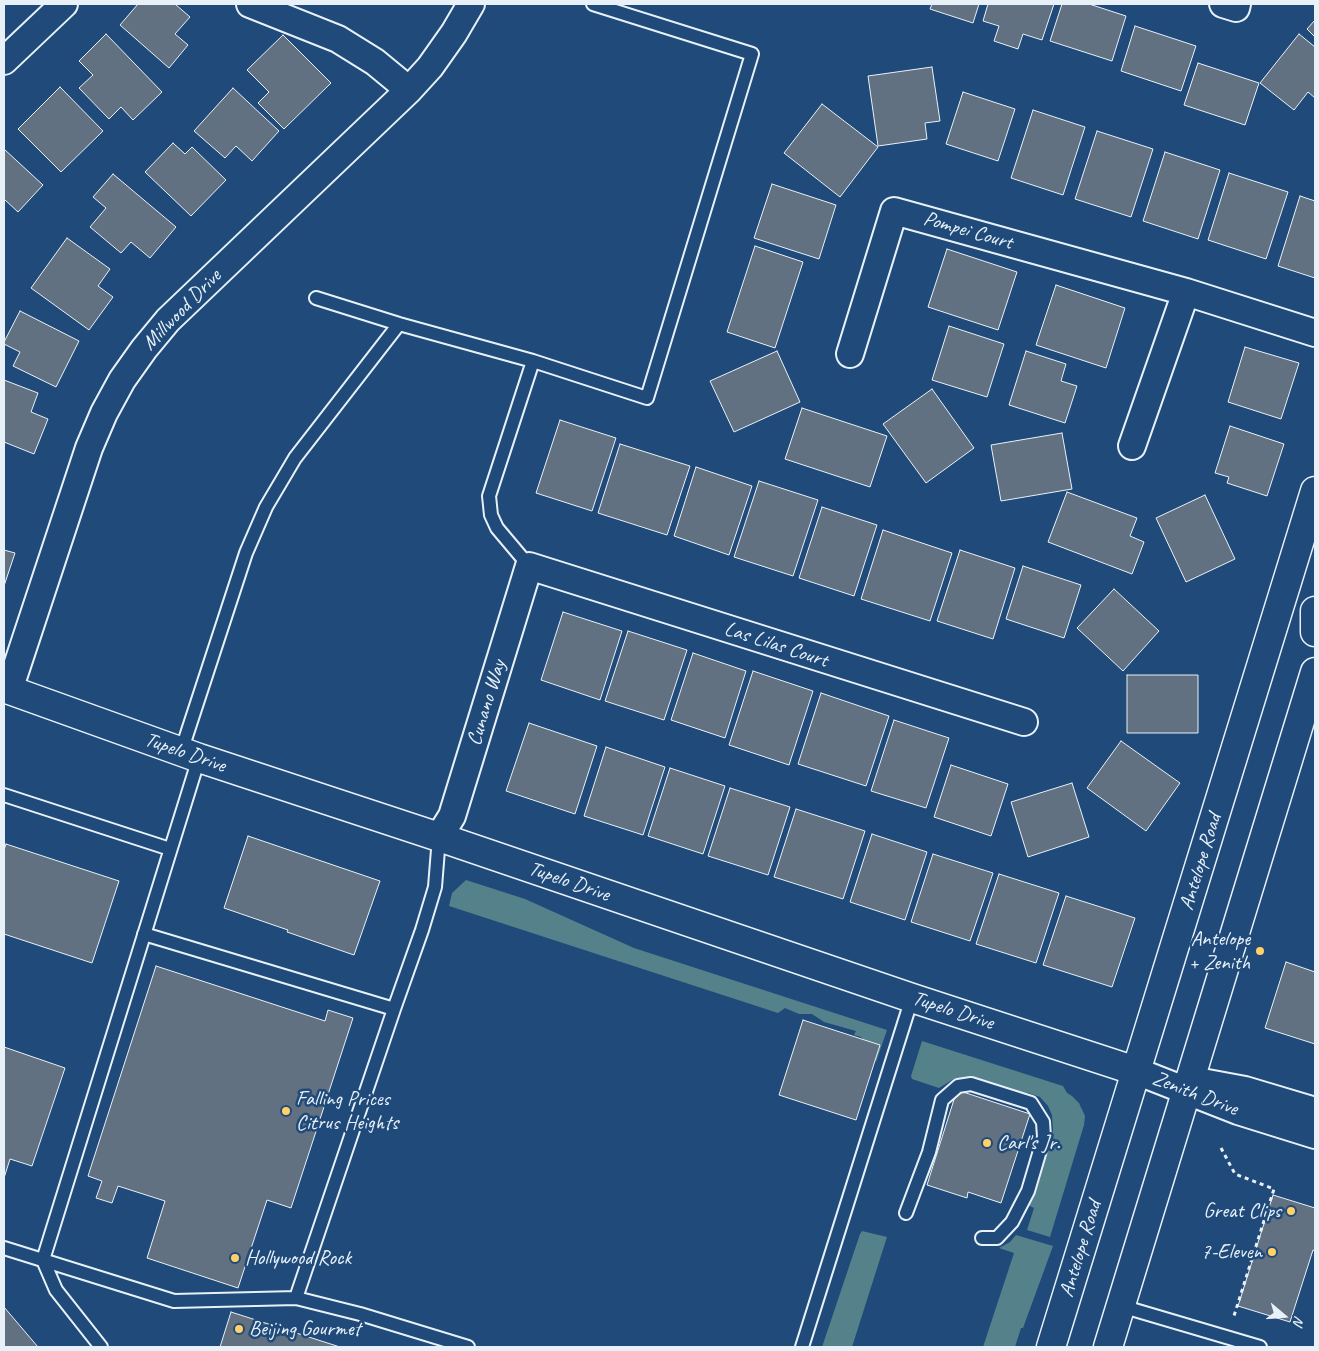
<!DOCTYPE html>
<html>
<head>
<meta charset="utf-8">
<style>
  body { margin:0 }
  #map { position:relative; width:1319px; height:1351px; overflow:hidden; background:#1f4a7a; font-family:Caveat,sans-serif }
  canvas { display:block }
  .frame { position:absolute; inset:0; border:5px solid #e8f1f8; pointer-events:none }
  .north { position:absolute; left:1259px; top:1291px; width:50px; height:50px; -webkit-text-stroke:4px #1f4a7a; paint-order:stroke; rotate:108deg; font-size:14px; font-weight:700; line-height:20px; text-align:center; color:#e8f1f8 }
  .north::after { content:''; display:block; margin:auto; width:18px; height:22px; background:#e8f1f8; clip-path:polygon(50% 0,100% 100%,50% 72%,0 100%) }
</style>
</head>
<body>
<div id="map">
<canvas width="1319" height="1351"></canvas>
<div class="frame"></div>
<div class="north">N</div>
</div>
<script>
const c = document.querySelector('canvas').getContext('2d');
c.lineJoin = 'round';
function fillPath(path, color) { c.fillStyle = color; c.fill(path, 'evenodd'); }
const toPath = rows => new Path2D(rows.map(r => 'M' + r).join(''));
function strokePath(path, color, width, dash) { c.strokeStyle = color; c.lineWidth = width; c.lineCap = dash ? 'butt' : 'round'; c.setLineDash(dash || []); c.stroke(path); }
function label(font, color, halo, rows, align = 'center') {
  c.font = font + ' Caveat,sans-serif'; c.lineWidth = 5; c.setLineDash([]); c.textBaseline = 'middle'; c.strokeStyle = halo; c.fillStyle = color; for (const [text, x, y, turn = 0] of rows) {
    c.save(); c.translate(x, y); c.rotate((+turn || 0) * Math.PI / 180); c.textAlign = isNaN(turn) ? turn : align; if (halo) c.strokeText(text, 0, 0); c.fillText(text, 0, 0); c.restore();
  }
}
const green = toPath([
  [466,880,525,899,634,948,887,1030,876,1062,861,1037,854,1035,856,1031,824,1022,812,1014,799,1014,785,1008,778,1013,449,906,452,893],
  [922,1041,1063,1086,1067,1093,1072,1096,1079,1103,1085,1116,1084,1125,1050,1237,1027,1230,1034,1208,1028,1205,1053,1130,1052,1115,1048,1106,1040,1097,1028,1093,1013,1092,965,1078,954,1079,939,1088,912,1079,911,1076],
  [862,1231,887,1237,852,1347,822,1347,860,1234],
  [1016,1235,1053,1246,1023,1328,1021,1328,1015,1347,983,1347,1014,1253,999,1248,1010,1242]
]);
const building = toPath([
  [138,4,175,4,190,17,175,34,188,45,169,68,120,25,138,4],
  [932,4,979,4,973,23,930,9,932,4],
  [988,4,1054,4,1042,40,1023,34,1018,49,994,41,999,26,983,21,988,4],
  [1062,4,1089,4,1126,16,1112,61,1050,41,1062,4],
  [1315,20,1315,37,1307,29,1315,20],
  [1135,26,1196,46,1181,91,1121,71,1135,26],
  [106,34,162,92,133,120,121,107,109,119,79,88,93,75,79,61,106,34],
  [1299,34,1315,47,1315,98,1308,92,1294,110,1260,83,1299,34],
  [283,35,331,83,284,129,258,103,269,92,247,70,283,35],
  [1198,63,1259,83,1245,125,1184,105,1198,63],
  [932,67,940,121,925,123,927,139,878,146,868,76,932,67],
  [60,87,103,131,61,172,18,129,60,87],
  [233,88,279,131,252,161,236,146,225,158,194,131,233,88],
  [963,92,1015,109,998,161,946,144,963,92],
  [822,104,878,147,840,197,784,153,822,104],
  [1033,110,1085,127,1063,195,1011,178,1033,110],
  [1097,131,1153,149,1131,217,1075,199,1097,131],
  [173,143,185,154,192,147,226,180,191,216,145,172,173,143],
  [4,149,43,185,18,212,4,199,4,149],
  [1165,152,1220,170,1198,239,1143,221,1165,152],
  [1229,173,1288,192,1266,259,1208,240,1229,173],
  [113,174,176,227,150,258,131,242,121,253,90,227,106,208,93,197,113,174],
  [772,184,836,205,819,259,754,238,772,184],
  [1300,196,1315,201,1315,278,1278,266,1300,196],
  [67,238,110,269,98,286,113,297,89,330,31,288,67,238],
  [755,246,803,262,775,348,727,332,755,246],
  [947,249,1017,272,998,330,928,307,947,249],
  [1056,285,1125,308,1106,368,1036,345,1056,285],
  [20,311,79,341,56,387,13,366,20,352,4,344,4,342,20,311],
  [949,326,1004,344,987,397,932,380,949,326],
  [1245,347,1299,363,1281,419,1228,402,1245,347],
  [777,351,800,402,734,432,710,381,777,351],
  [1026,351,1066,364,1061,381,1077,386,1065,423,1009,405,1026,351],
  [4,380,38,393,31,412,48,419,34,454,4,442,4,380],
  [932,389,974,448,926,483,883,424,932,389],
  [802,408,887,436,870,487,785,459,802,408],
  [560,420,616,438,592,511,536,493,560,420],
  [1230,426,1284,444,1267,496,1227,483,1229,477,1215,473,1230,426],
  [1062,433,1072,489,1001,501,991,445,1062,433],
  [620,444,690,466,667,535,598,513,620,444],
  [696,467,752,486,729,555,674,536,696,467],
  [759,481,818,500,793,576,734,557,759,481],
  [1067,492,1137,518,1130,536,1144,542,1132,574,1048,542,1067,492],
  [1205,495,1235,559,1186,582,1156,518,1205,495],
  [822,507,877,525,854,596,799,578,822,507],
  [883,530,952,553,930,621,861,599,883,530],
  [4,550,15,553,4,586,4,550],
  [960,550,1015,568,993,639,937,621,960,550],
  [1023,566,1081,585,1064,638,1006,619,1023,566],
  [1114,589,1159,631,1123,671,1077,628,1114,589],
  [563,612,622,631,600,700,541,680,563,612],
  [628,631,687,650,664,720,605,701,628,631],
  [693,653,746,671,725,738,671,720,693,653],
  [753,671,813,691,789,765,729,745,753,671],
  [1127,675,1198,675,1198,733,1127,733,1127,675],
  [821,693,889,716,866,786,798,764,821,693],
  [894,720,949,738,926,808,871,791,894,720],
  [529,723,597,746,575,814,506,791,529,723],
  [1121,741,1180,783,1146,831,1087,788,1121,741],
  [606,747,665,767,643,835,584,816,606,747],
  [951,765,1008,784,991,836,934,817,951,765],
  [670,768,725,786,703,854,648,836,670,768],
  [1072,783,1089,837,1028,857,1011,802,1072,783],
  [730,788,790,807,768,875,708,856,730,788],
  [796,809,865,831,843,899,774,877,796,809],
  [872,834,927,852,905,920,850,902,872,834],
  [248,836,380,881,354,955,287,932,288,930,224,908,248,836],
  [6,844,119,881,92,963,4,934,4,850,6,844],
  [933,854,993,873,970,941,911,922,933,854],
  [999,874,1059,893,1036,963,976,944,999,874],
  [1066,896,1135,918,1112,987,1043,965,1066,896],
  [1286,962,1315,972,1315,1044,1265,1028,1286,962],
  [156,966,325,1021,328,1010,353,1018,291,1208,267,1200,238,1288,147,1258,165,1201,118,1186,112,1203,96,1198,102,1181,88,1176,156,966],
  [803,1020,880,1045,856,1120,779,1095,803,1020],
  [4,1047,65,1068,32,1166,10,1159,4,1178,4,1047],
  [957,1090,1030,1114,1001,1203,968,1192,967,1198,927,1185,957,1090],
  [1273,1195,1315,1208,1315,1251,1313,1250,1290,1322,1238,1306,1273,1195],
  [4,1307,38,1347,4,1347,4,1307],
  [231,1312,340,1347,220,1347,231,1312]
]);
const path = toPath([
  [1221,1148,1235,1174,1274,1189,1233,1319]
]);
const service = toPath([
  [316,298,399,324,533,361,647,398,752,54,593,4],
  [529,566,497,528,491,515,489,496,533,361],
  [181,752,246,553,266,507,295,458,399,324],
  [4,795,170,849],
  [144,934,394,1009],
  [906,1213,929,1152,942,1100,958,1086,971,1084,1031,1103,1043,1122,1044,1137,1028,1191,1012,1222,997,1238,982,1238],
  [4,1248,174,1301,296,1298,360,1314,468,1347],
  [296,1298,394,1009,422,930,435,887,439,837],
  [1121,1306,1260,1347],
  [101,1347,56,1290,43,1260,199,758],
  [802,1347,912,998]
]);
const minor = toPath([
  [250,4,338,39,375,62,409,90],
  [1223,4,1236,8,1237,4],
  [4,61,64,4],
  [850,354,894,211,1186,292,1315,333],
  [1132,446,1186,292],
  [9,690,89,448,104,413,122,380,144,349,168,320,409,90,430,67,454,33,471,4],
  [439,837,452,816,529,566,1024,722],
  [1136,1071,1238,1111,1315,1135],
  [1191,1080,1245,1090,1315,1111]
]);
const tertiary = toPath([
  [4,688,199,758,439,837,912,998,1136,1071]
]);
const primary = toPath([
  [1315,611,1315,632],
  [1051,1347,1315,491],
  [1108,1347,1315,672]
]);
const markers = [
  [1260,951,5,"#ffd166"],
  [286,1111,5,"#ffd166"],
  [987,1143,5,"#ffd166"],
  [1291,1211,5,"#ffd166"],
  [1272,1252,5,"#ffd166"],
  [235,1258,5,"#ffd166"],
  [239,1329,5,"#ffd166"]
];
const streetNames = [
  ["Pompei Court",968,231,16],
  ["Millwood Drive",182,310,-46],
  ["Las Lilas Court",776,645,18],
  ["Cunano Way",487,703,-73],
  ["Tupelo Drive",185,753,19],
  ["Antelope Road",1201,862,-73],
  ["Tupelo Drive",569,882,19],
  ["Tupelo Drive",953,1011,18],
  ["Zenith Drive",1195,1094,21],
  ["Antelope Road",1081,1249,-73]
];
const poiNames = [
  ["Antelope",1250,939,"right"],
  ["+ Zenith",1250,963,"right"],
  ["Falling Prices",296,1099],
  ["Citrus Heights",296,1123],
  ["Carl's Jr.",997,1143],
  ["Great Clips",1281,1211,"right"],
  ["7-Eleven",1262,1252,"right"],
  ["Hollywood Rock",245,1258],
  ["Beijing Gourmet",249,1329]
];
fillPath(green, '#55818a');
fillPath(building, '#617181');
strokePath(building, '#e8f1f8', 1);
strokePath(service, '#e8f1f8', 16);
strokePath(minor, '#e8f1f8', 30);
strokePath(tertiary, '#e8f1f8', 31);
strokePath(primary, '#e8f1f8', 31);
strokePath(path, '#e8f1f8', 3, [4, 4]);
strokePath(service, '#1f4a7a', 12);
strokePath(minor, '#1f4a7a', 26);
strokePath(tertiary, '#1f4a7a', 28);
strokePath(primary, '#1f4a7a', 28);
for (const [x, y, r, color] of markers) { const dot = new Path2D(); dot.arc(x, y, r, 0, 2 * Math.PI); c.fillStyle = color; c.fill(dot); strokePath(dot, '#1f4a7a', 2); }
label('21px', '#e8f1f8', '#1f4a7a', streetNames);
label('21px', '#e8f1f8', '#1f4a7a', poiNames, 'left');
</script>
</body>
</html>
